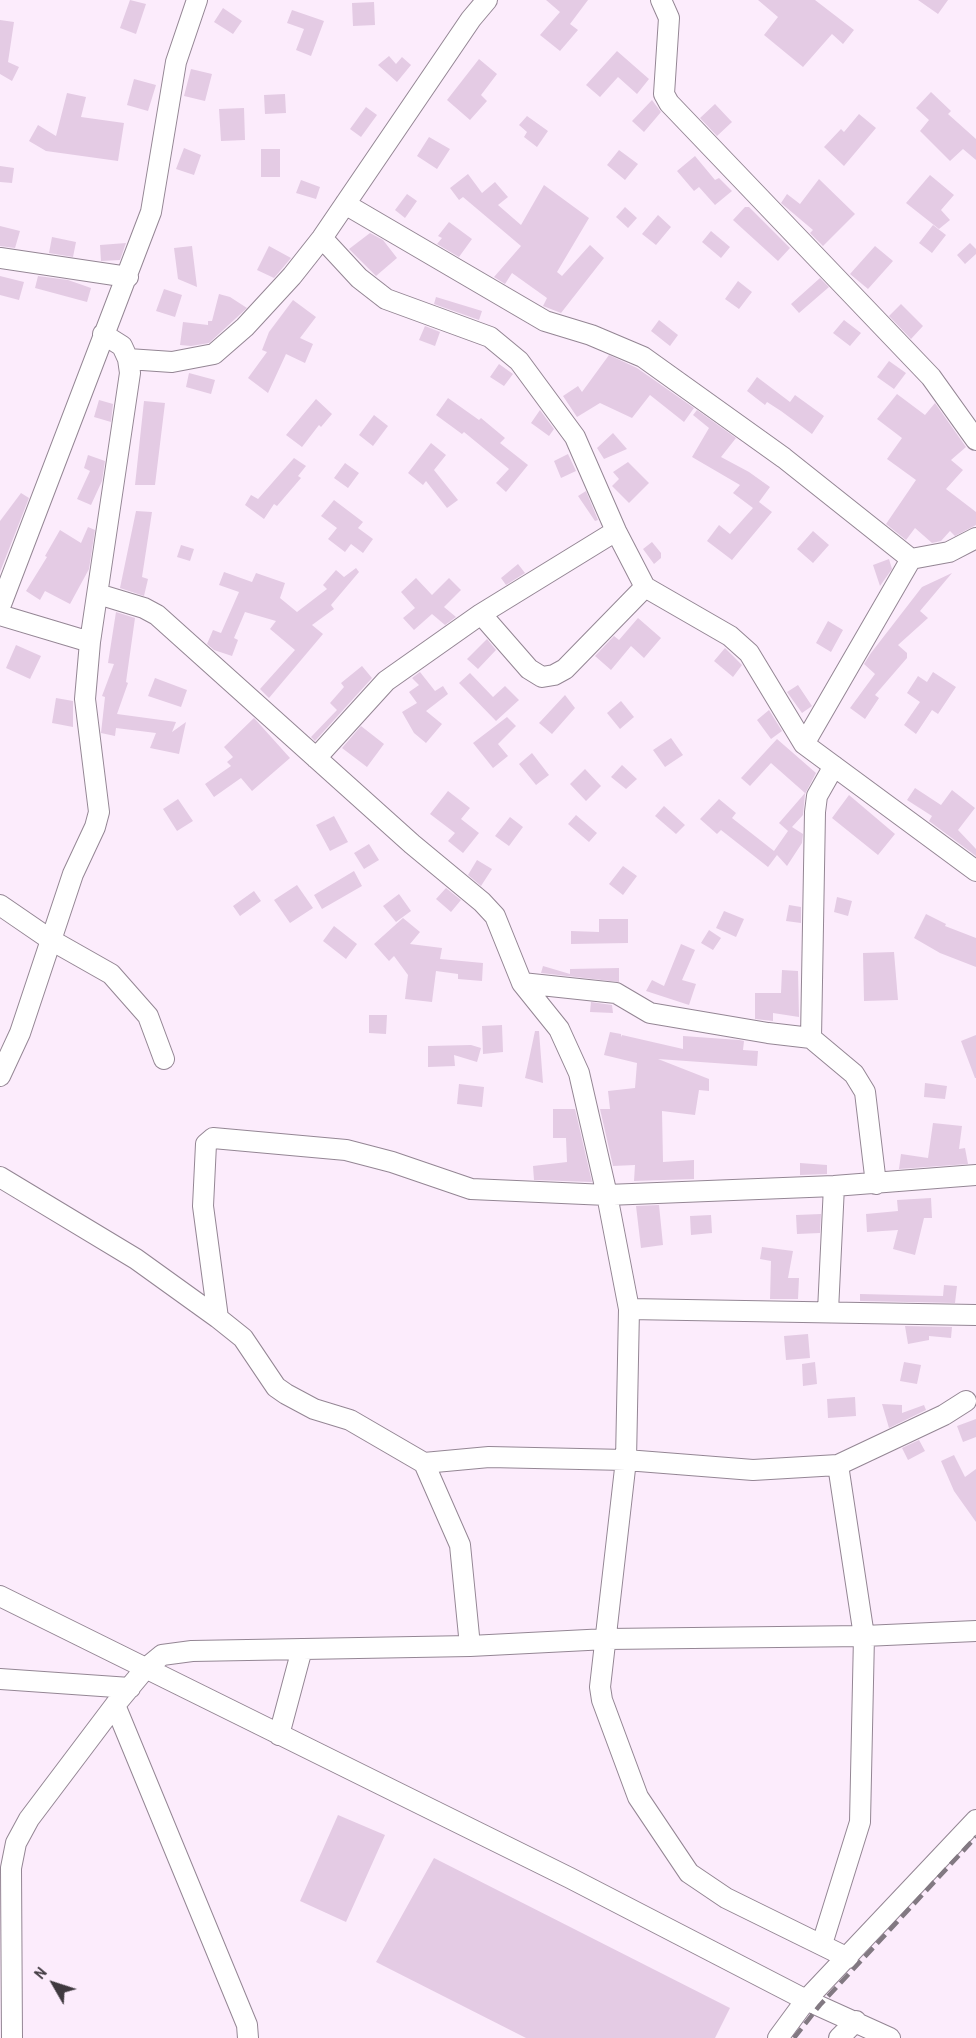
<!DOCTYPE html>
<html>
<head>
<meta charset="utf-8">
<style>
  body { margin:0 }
  #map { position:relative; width:976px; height:2038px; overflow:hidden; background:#fcecfc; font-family:"Archivo Narrow",sans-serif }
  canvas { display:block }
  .north { position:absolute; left:24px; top:1954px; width:60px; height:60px; -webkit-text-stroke:4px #fcecfc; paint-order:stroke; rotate:309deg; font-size:16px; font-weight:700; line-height:24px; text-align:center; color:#3f393f }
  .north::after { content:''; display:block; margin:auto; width:21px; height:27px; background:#3f393f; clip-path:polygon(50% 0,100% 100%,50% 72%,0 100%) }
</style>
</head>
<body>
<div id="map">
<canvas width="976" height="2038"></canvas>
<div class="north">N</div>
</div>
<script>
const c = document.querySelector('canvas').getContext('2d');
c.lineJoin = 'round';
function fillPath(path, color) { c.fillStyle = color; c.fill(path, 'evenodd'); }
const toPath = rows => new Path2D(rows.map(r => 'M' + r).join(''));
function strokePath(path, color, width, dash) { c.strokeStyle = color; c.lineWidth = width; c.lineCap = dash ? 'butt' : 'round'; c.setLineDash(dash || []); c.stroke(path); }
const building = toPath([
  [130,0,146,4,136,34,120,28],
  [546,0,588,0,570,24,578,30,560,51,540,35,560,12],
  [758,0,815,0,854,30,843,44,832,34,803,67,764,35,778,17],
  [918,0,948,0,938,14],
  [374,2,375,25,353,26,352,3],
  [223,8,242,21,233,34,214,22],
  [292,10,324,21,311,56,296,50,304,29,287,23],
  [0,20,14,22,8,62,19,67,12,81,0,74],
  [617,51,649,79,637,94,618,77,600,97,586,85],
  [389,56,396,64,402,57,411,65,397,82,378,65],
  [479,59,497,74,481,95,487,101,470,120,447,100],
  [191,69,212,74,205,101,184,96],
  [134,79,156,85,148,111,127,105],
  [931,92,951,111,948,114,976,139,976,160,963,149,950,161,920,131,929,120,916,108],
  [67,93,86,97,81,117,124,123,118,161,46,151,29,141,38,125,56,136],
  [285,94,286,113,265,114,264,95],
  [652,100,661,112,644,132,632,121],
  [715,104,732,122,717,136,700,118],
  [366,107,377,115,361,137,350,129],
  [244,108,245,140,221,141,219,109],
  [859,114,876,128,844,166,824,147,841,129,844,132],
  [527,116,548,131,537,147,524,137,527,132,519,125],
  [429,137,450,149,437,169,417,156],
  [184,148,201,155,194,175,176,169],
  [261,149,280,149,280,177,261,177],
  [619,150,638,164,625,180,607,165],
  [695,156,715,180,719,178,732,191,715,205,699,187,694,191,677,171],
  [0,166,14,168,12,183,0,182],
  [468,174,482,193,495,182,508,197,498,205,521,225,544,185,589,218,557,272,562,276,590,245,604,258,561,313,543,306,547,298,512,273,505,284,494,277,521,246,463,197,459,200,450,188],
  [930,175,954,195,941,210,950,220,939,229,906,203],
  [819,179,855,214,823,246,810,233,813,230,781,203,787,194,800,204],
  [301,180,320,187,316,199,296,193],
  [407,194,417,201,405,218,395,210],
  [625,207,637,218,628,228,616,217],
  [745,207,749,207,790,248,778,261,733,220],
  [658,215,671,227,656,245,642,234],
  [449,222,472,239,459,257,437,244,442,238,438,236],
  [933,225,946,235,932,253,919,243],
  [0,226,20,231,15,248,0,246],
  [711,231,730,247,721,258,702,242],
  [370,233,383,240,397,258,376,276,349,249],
  [52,237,76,242,73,257,49,253],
  [126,243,120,260,101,261,100,245],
  [970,243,976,249,976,254,965,264,957,255],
  [192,246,197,287,178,279,174,248],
  [269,246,291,258,274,278,257,270],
  [875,246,893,261,868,289,850,274],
  [0,276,24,282,19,300,0,295],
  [38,276,68,280,91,288,87,302,35,288],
  [820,278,829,287,799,313,791,304],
  [738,281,752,292,739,309,725,299],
  [164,289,182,295,175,317,156,311],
  [219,294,230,297,247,308,209,343,191,346,180,345,183,322,208,325,208,321,212,321],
  [436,297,482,311,479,320,434,304],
  [293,300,316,317,300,338,313,344,305,363,286,354,268,393,248,378,267,352,262,350,269,332],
  [901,304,923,326,911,339,889,316],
  [659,320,678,335,670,346,651,331],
  [844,320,861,333,850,346,833,333],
  [425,326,440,332,435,346,419,340],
  [609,355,637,368,694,408,684,422,650,395,632,418,600,403,577,417,563,396,578,386,582,392],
  [889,361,906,373,894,389,877,377],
  [499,364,513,374,504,386,490,377],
  [189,373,215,380,211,394,186,387],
  [757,377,790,402,795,395,824,416,812,434,781,411,767,402,765,405,747,391],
  [897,394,925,415,935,403,966,447,951,460,963,470,946,489,976,512,976,525,955,536,950,531,941,541,932,543,915,528,906,540,886,524,916,480,887,459,902,438,877,419],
  [448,398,479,420,481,418,505,438,500,443,528,465,506,492,496,483,509,469,464,432,462,434,436,415],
  [316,399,332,414,321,427,319,425,302,447,286,435],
  [99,400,113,404,111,422,94,417],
  [144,401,165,403,155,485,135,485],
  [540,410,554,429,549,436,531,423],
  [697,410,736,438,721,457,749,472,770,487,759,502,772,512,732,560,707,541,719,525,730,534,753,508,733,493,740,485,692,457,709,428,693,415],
  [374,415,388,426,373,446,359,435],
  [613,433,627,449,604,459,597,448],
  [431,443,446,455,434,470,458,500,447,508,426,481,423,485,408,473],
  [568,454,576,471,561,478,554,461],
  [88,455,105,461,102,481,91,505,77,499,90,471,84,468],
  [294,458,306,466,298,476,301,478,277,506,274,504,264,519,245,505,251,495,258,499],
  [628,462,649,483,629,503,612,486,619,479,613,472],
  [345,463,359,473,348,488,334,478],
  [586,491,598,520,595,521,578,496],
  [21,493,29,498,0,572,0,521],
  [334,500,363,522,358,528,373,539,363,553,351,544,345,552,328,539,337,528,321,516],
  [136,511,152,512,142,577,148,579,144,596,120,588],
  [88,527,95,530,89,569,70,604,45,591,40,600,26,591,47,557,45,556,60,530,81,543],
  [813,531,829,545,813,563,797,549],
  [652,542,661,553,661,558,654,564,643,549],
  [181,545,194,549,190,561,177,557],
  [889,559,892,569,880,586,873,565],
  [518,564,525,573,506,585,501,578],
  [356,568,359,572,331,605,334,609,312,625,323,634,269,698,260,689,295,650,270,629,276,621,245,612,234,638,238,640,232,656,214,650,207,644,213,630,221,633,239,592,219,585,224,572,252,582,256,573,285,583,280,598,297,612,327,589,323,585,336,570,344,577],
  [952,573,920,611,928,618,898,645,907,653,907,658,875,695,879,698,865,719,850,708,875,674,864,664,871,653,922,587],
  [416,578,432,595,449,578,461,590,444,607,456,617,445,625,432,614,414,630,403,618,415,608,401,592],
  [116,612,135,618,126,682,128,683,117,714,176,722,172,732,186,722,179,754,150,748,156,733,116,728,115,736,101,733,105,697,102,696,114,664,108,663],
  [638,618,661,638,644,658,631,646,611,670,595,656,614,636,619,640],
  [828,621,843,630,831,652,816,643],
  [487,639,496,650,478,669,467,659],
  [16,645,41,656,30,679,6,668],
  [725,648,742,665,733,677,714,661],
  [362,666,372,678,315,741,311,737,337,710,330,703,344,687,341,683],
  [420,672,435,691,443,686,448,694,426,711,442,724,426,743,414,733,402,712,417,703,409,692,419,685,412,678],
  [933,672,956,687,938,714,932,710,916,734,904,725,920,702,907,693,918,676,927,682],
  [470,673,493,697,505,686,519,700,496,721,459,683],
  [155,678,187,690,181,707,148,696],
  [798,685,812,706,802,713,787,692],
  [565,695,575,708,552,734,539,723],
  [56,698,73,701,73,727,52,723],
  [621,701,634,717,620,729,607,713],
  [769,710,782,731,771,739,757,720],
  [507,717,516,726,498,744,508,756,493,768,473,743],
  [254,718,290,758,252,791,241,778,214,797,205,784,231,766,227,762,233,757,224,747],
  [361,726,384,744,367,767,342,748],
  [671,738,683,755,665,767,653,750],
  [777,739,816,773,805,794,803,815,792,827,803,834,802,843,787,866,777,855,768,867,721,830,717,834,700,819,719,799,736,813,732,818,774,851,788,831,779,823,805,793,771,763,750,786,741,778],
  [532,753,549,775,536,785,519,764],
  [622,765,637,779,626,789,611,777],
  [585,769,601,786,586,801,570,784],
  [915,788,941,805,952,790,975,808,958,830,976,849,976,856,929,821,932,816,907,800],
  [448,791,470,808,461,819,479,833,463,853,448,841,455,833,430,814],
  [849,795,895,834,878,855,832,818],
  [178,799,193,821,177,831,163,809],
  [664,806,685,825,676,834,655,816],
  [576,815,597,833,589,842,568,824],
  [334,816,348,842,330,851,316,825],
  [510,817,523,827,509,846,495,836],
  [369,844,379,860,364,869,354,853],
  [477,860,492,869,481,886,468,875],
  [623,866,637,876,623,895,609,884],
  [354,871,362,886,322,909,314,895],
  [297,885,313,908,290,923,274,900],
  [446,888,461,900,451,912,436,899],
  [254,891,261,901,240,916,233,906],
  [399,894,411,911,396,922,383,906],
  [837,897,852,901,848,916,834,912],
  [789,905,801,907,801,923,786,921],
  [724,911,744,919,736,937,716,928],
  [926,914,946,924,945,926,976,938,976,967,940,953,914,938],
  [403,918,420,932,410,944,442,948,440,959,483,963,482,981,458,979,458,974,436,971,432,1002,405,999,408,975,394,956,389,961,374,944],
  [599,919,628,919,628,943,571,944,571,931,599,932],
  [334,926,357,944,346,959,323,941],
  [709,930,721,938,713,950,701,943],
  [681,944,695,950,682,980,696,984,689,1005,646,991,652,980,664,986],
  [894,952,898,1000,864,1001,863,953],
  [543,966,570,974,570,969,619,968,619,982,541,973],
  [782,970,798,971,799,1017,773,1013,773,1021,755,1019,755,993,781,993],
  [591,1002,612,1005,613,1013,590,1012],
  [369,1015,387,1015,386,1034,369,1033],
  [502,1025,503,1052,483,1054,482,1026],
  [535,1031,539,1031,543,1083,525,1078],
  [610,1032,621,1034,621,1037,622,1035,683,1049,683,1036,739,1040,744,1041,743,1050,758,1051,757,1066,658,1059,709,1079,709,1091,699,1090,695,1115,662,1111,663,1162,694,1160,694,1179,634,1181,635,1165,613,1166,600,1109,610,1109,608,1091,635,1088,637,1063,604,1055],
  [976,1035,976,1078,975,1078,961,1041],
  [471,1045,481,1048,477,1062,454,1055,455,1066,428,1067,428,1046],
  [925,1083,947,1086,945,1099,924,1097],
  [459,1084,484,1087,482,1107,457,1104],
  [553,1109,575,1109,592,1182,534,1180,533,1166,567,1162,566,1138,553,1138],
  [933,1123,962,1126,959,1149,965,1148,968,1164,899,1169,901,1154,928,1158],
  [800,1163,827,1165,827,1174,800,1175],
  [931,1198,932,1218,924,1218,915,1255,893,1249,898,1230,867,1232,866,1214,898,1211,897,1200],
  [659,1205,663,1245,641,1248,636,1206],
  [821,1214,820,1233,797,1234,796,1215],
  [711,1215,712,1233,691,1235,690,1216],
  [762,1247,793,1251,788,1278,799,1278,798,1299,770,1299,771,1261,760,1259],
  [944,1285,957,1286,955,1303,860,1301,860,1294,943,1296],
  [905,1326,952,1327,951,1338,929,1336,929,1340,908,1344],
  [808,1334,810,1358,786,1360,784,1336],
  [815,1362,817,1384,803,1386,802,1364],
  [904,1362,921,1365,917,1384,900,1381],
  [855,1397,856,1416,828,1418,827,1399],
  [882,1404,902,1405,902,1413,924,1405,926,1410,889,1428],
  [976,1419,976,1437,963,1442,957,1426],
  [919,1440,925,1451,908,1460,902,1448],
  [954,1455,965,1477,976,1469,976,1522,954,1491,941,1461],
  [338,1815,385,1835,346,1922,300,1901],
  [434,1858,730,2008,715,2038,526,2038,376,1962]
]);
const minor = toPath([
  [661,0,669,18,664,94,669,103,931,377,976,440],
  [345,204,545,321,591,335,643,357,784,458,911,559],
  [322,238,359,278,386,299,490,337,519,361,575,437,616,531,645,587,730,636,749,653,804,744,976,871],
  [0,258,128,277],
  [128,359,172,362,214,354,245,327,292,276,322,238,471,19,487,0],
  [98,594,144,608,157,615,412,844,482,902,495,916,522,983,559,1029,579,1073,607,1195,629,1309,626,1460,600,1687,602,1700,638,1797,689,1873,726,1898,848,1958],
  [0,607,151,212,176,62,197,0],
  [481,614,529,669,542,677,554,675,565,669,645,587],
  [0,615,90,642],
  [804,744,911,559,949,552,976,538],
  [316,758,386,681,481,614,616,531],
  [834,766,817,796,815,812,811,1038,854,1074,865,1092,876,1184],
  [0,905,51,940,111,974,148,1016,164,1059],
  [522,983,616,993,650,1013,768,1033,811,1038],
  [0,1076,20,1033,73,874,95,827,99,812,85,699,90,642,130,373,128,359,122,346,103,334],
  [0,1177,136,1259,218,1318,243,1338,276,1387,286,1394,314,1409,350,1420,424,1463,460,1545,470,1646],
  [629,1309,976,1315],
  [828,1311,834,1186],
  [218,1318,203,1206,206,1144,213,1138,346,1150,392,1162,471,1189,607,1195,834,1186,976,1175],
  [424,1463,489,1457,626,1460,753,1470,838,1465,944,1415,966,1401],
  [0,1596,570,1878,806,2000,890,2038],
  [0,1679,130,1688],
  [115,1705,247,2025,248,2038],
  [279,1735,302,1649],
  [822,1944,860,1822,864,1636,838,1465],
  [12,2038,11,1868,16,1843,29,1819,115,1705,145,1669,162,1655,192,1651,470,1646,607,1639,864,1636,976,1631],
  [778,2038,806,2000,976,1820],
  [839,2038,856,2021]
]);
const rail = toPath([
  [794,2038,820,2005,976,1837]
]);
fillPath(building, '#e4cbe4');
strokePath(minor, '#948694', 22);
strokePath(minor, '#fff', 20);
strokePath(rail, '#827982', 4.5, [12, 6]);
</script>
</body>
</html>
